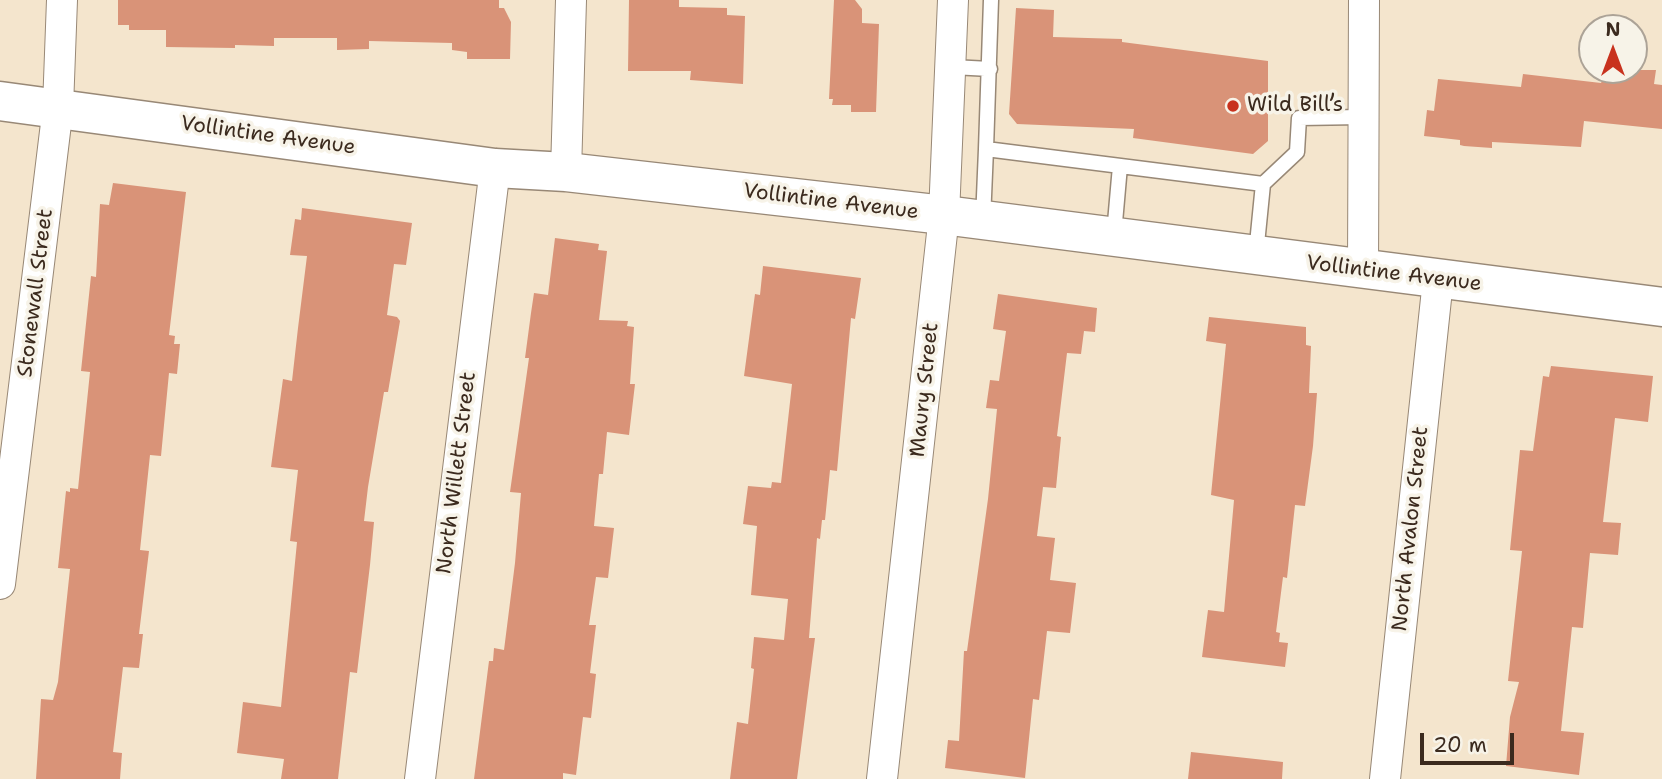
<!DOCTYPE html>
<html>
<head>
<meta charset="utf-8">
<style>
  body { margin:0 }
  #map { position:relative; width:1662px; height:779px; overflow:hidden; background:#f4e5cd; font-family:"Shantell Sans",sans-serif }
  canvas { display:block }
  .north { position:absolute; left:1578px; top:14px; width:70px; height:70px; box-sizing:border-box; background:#f7f3e8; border:2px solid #aca397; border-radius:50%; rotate:0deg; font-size:19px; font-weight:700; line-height:28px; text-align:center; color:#3b2a1e }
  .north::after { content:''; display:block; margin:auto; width:24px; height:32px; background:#c8321e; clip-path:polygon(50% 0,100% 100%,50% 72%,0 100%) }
  .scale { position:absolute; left:1420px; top:733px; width:94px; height:32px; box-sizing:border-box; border:4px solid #3b2a1e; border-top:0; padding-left:9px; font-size:21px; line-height:24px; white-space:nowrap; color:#3b2a1e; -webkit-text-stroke:5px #f7f3e8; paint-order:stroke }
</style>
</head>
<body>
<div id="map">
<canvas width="1662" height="779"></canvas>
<div class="north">N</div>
<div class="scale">20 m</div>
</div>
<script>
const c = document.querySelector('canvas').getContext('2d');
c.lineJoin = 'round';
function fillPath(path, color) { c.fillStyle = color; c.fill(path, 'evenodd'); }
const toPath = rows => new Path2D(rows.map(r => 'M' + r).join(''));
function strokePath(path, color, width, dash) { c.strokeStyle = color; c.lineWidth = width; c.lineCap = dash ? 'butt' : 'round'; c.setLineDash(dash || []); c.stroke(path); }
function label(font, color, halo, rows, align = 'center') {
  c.font = font + ' "Shantell Sans",sans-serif'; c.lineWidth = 7; c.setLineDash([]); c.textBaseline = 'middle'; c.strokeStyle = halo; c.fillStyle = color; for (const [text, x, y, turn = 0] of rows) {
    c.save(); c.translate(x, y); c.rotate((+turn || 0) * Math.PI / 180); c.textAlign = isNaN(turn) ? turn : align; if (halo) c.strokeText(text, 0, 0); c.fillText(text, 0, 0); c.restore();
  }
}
const building = toPath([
  [118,0,499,0,499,8,504,8,511,22,510,59,467,59,467,52,452,50,452,43,369,41,369,49,337,50,337,38,274,38,274,46,235,45,235,48,166,47,166,30,129,30,129,25,118,25],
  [629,0,679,0,679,7,727,8,727,15,745,16,743,84,690,80,691,71,628,71],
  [834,0,855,0,862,9,862,23,879,24,876,112,851,112,851,105,832,105,833,99,829,99],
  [1016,8,1054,10,1053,37,1122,39,1122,42,1268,61,1268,141,1253,154,1133,138,1134,129,1017,124,1009,114],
  [1607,70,1656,70,1654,84,1662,85,1662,129,1584,121,1581,147,1492,142,1492,148,1464,146,1460,145,1460,140,1424,136,1427,110,1434,111,1438,79,1521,87,1523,74,1601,83],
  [113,183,186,192,169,335,175,336,174,344,180,344,177,374,169,373,161,456,150,455,140,550,149,551,139,634,143,634,139,668,123,667,113,752,122,753,120,779,36,779,41,699,53,700,58,682,70,569,58,568,66,491,70,492,70,488,78,489,90,372,81,371,91,276,96,277,100,204,109,205],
  [302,208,412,223,406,265,394,264,387,315,397,317,400,321,388,392,384,392,368,487,364,521,374,522,370,565,357,673,350,672,338,779,281,779,284,759,237,753,243,702,281,707,297,542,290,541,298,470,271,467,283,379,292,381,298,328,307,256,290,255,295,219,301,220],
  [555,238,599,244,598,250,607,251,599,320,628,321,627,326,634,327,630,384,635,384,629,435,607,432,603,474,599,474,594,526,614,528,608,578,596,577,589,625,596,625,590,673,596,674,591,718,583,717,576,775,563,773,563,779,474,779,489,661,493,661,494,648,504,650,515,563,521,493,510,492,529,358,525,358,531,313,534,293,548,295],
  [763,266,861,278,855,319,851,318,837,471,830,470,825,520,822,520,820,539,817,538,809,638,815,638,797,779,730,779,737,722,748,724,754,669,751,668,754,637,784,640,788,599,751,595,757,526,743,524,748,486,771,488,772,482,781,483,792,384,744,376,755,294,760,295],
  [998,294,1097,308,1095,332,1084,331,1081,354,1067,353,1057,436,1061,437,1056,488,1043,487,1037,536,1055,538,1050,580,1076,583,1070,633,1047,631,1039,700,1033,699,1025,778,945,768,948,740,959,741,964,651,967,651,988,499,997,409,986,408,990,380,999,381,1006,331,993,329],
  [1209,317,1306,327,1306,345,1311,346,1309,393,1317,393,1313,446,1305,506,1295,505,1287,578,1283,577,1276,632,1280,633,1279,642,1288,643,1285,667,1202,657,1208,610,1224,612,1234,500,1211,495,1226,344,1206,341],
  [1551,366,1653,376,1648,422,1615,418,1603,522,1621,523,1618,555,1590,553,1583,628,1572,627,1561,731,1584,733,1579,775,1506,766,1510,717,1519,682,1508,681,1522,551,1510,550,1520,450,1533,451,1543,376,1549,377],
  [1191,752,1283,762,1282,779,1188,779]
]);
const lane = toPath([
  [952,67,990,69],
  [986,149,991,0],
  [1263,184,1297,152,1299,118,1362,117],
  [983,220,986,149,1263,184,1256,254],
  [1114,234,1120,166]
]);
const street = toPath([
  [566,172,571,0],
  [1363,270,1364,0],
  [0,584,58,107,62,0],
  [420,779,495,168],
  [882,779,944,215,953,0],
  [1385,779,1438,280]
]);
const secondary = toPath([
  [0,101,495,168,566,172,944,215,1662,307]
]);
const markers = [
  [1233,106,7,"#c8321e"]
];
const poiNames = [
  ["Wild Bill’s",1247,106]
];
const streetNames = [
  ["Vollintine Avenue",268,136,8],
  ["Vollintine Avenue",831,202,7],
  ["Vollintine Avenue",1394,274,7],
  ["Stonewall Street",36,293,-83],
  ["Maury Street",925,390,-84],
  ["North Willett Street",457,473,-83],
  ["North Avalon Street",1411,529,-84]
];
fillPath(building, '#d99378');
strokePath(lane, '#988876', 17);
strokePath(street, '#988876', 32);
strokePath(secondary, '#988876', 41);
strokePath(lane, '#fff', 14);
strokePath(street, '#fff', 30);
strokePath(secondary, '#fff', 38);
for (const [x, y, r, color] of markers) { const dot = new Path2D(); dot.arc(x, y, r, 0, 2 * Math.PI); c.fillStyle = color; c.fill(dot); strokePath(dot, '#f7f3e8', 2.5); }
label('21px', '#3b2a1e', '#f7f3e8', poiNames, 'left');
label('21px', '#3b2a1e', '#f7f3e8', streetNames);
</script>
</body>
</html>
